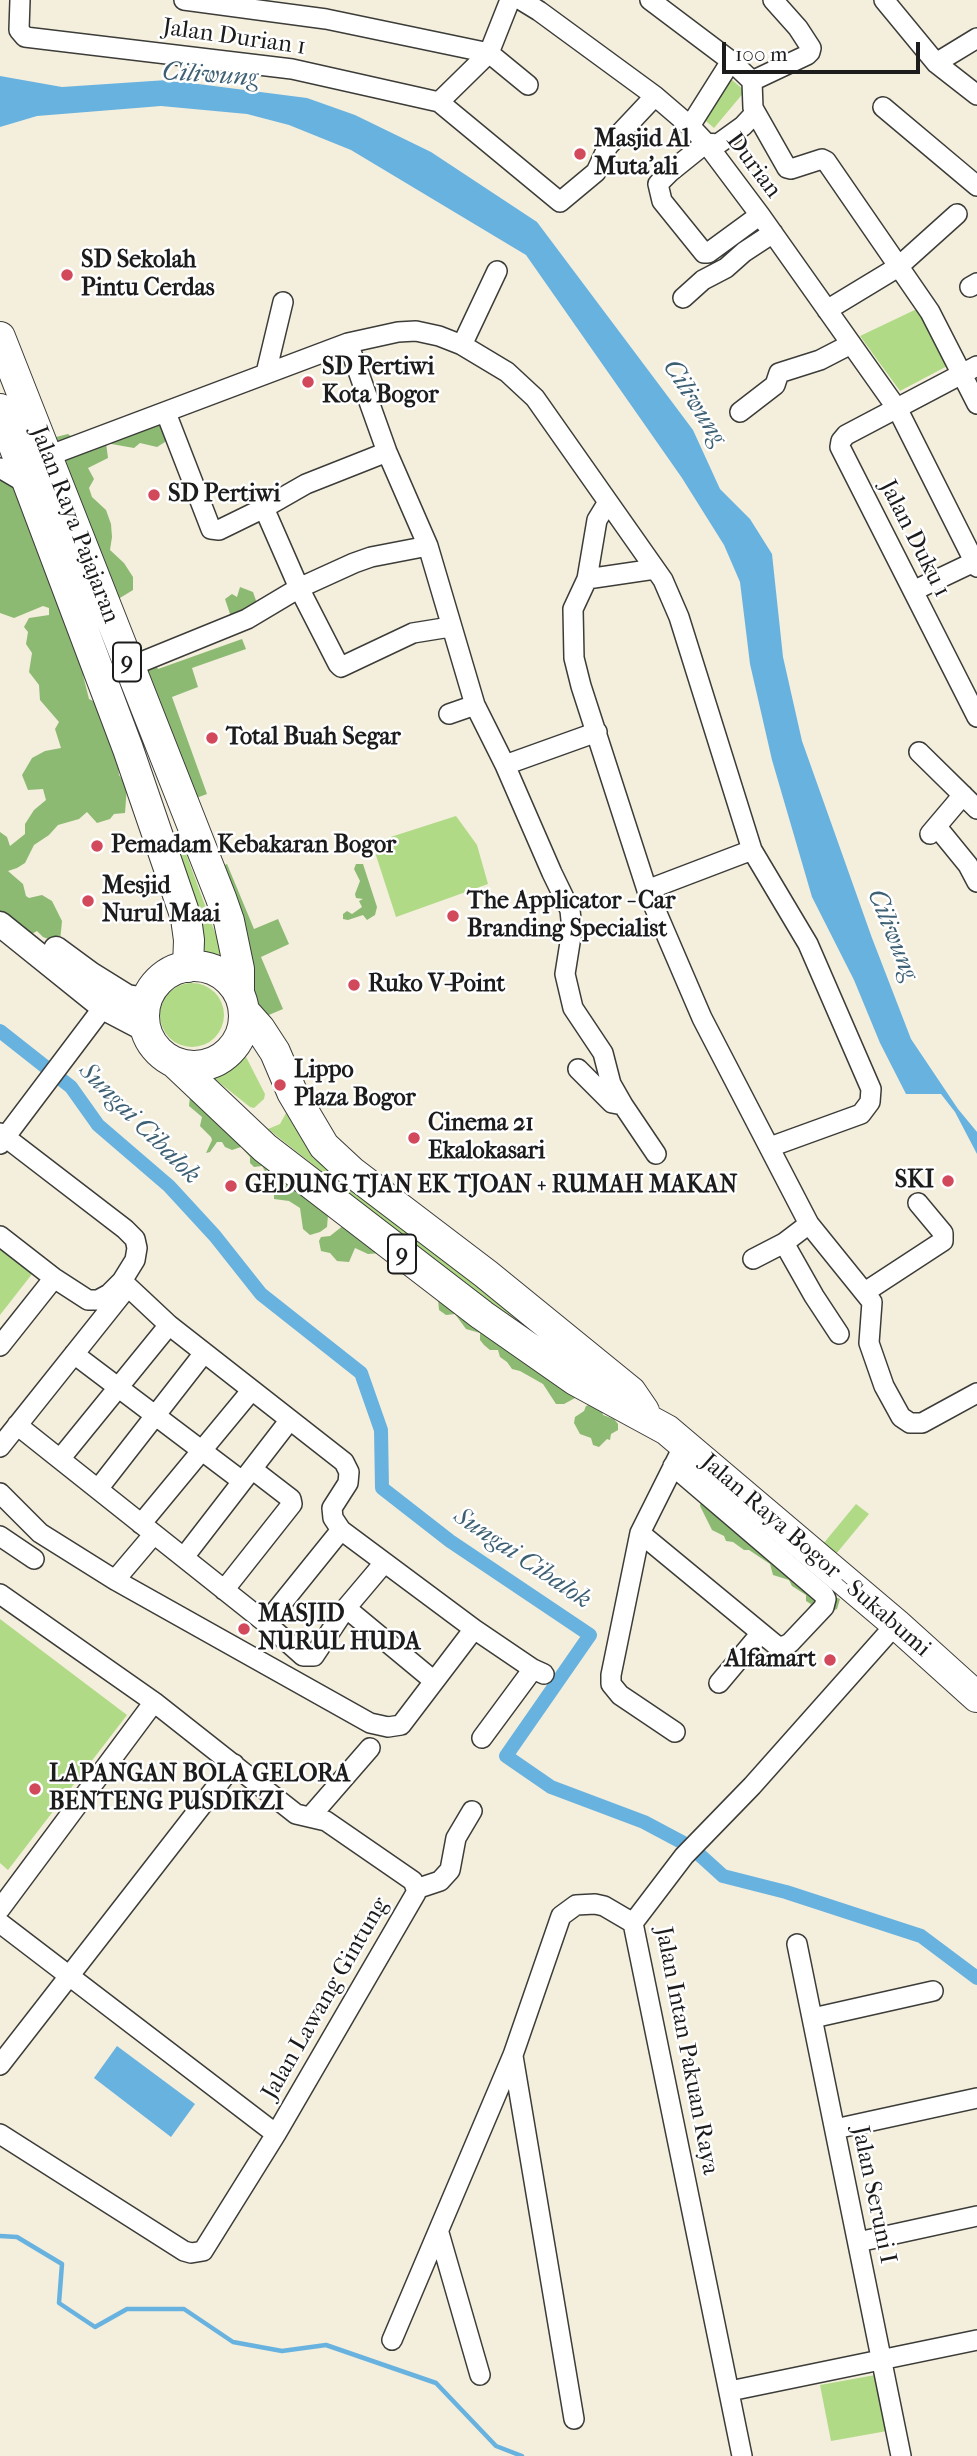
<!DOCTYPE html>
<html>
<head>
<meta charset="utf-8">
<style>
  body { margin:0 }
  #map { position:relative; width:977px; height:2456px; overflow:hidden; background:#f4eedc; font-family:"IM FELL French Canon",serif }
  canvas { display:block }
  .scale { position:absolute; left:722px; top:42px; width:198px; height:32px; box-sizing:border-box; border:4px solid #1c1c1c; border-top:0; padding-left:9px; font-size:21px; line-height:24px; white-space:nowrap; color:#1c1c1c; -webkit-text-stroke:5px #fff; paint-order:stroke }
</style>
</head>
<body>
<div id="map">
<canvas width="977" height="2456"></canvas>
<div class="scale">100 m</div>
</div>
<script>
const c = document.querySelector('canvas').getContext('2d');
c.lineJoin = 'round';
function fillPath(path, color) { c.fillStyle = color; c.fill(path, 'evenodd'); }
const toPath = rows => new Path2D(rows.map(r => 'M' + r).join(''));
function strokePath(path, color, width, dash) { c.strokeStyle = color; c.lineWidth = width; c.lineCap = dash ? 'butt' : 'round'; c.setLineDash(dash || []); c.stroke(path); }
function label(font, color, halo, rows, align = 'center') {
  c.font = font + ' "IM FELL French Canon",serif'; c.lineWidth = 5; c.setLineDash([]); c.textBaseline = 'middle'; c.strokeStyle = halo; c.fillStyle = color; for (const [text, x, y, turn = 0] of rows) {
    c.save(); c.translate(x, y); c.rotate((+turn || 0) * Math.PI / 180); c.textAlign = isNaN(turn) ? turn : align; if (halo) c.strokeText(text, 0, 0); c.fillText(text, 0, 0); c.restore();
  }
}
const green = toPath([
  [731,79,745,91,714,128,700,116],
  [921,307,953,363,900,391,860,336],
  [456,816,477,845,488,884,396,917,372,843],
  [178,849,185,851,228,968,212,963,201,963],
  '160 1015a32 32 0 1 1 64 0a32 32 0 1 1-64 0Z',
  [244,1053,265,1094,264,1099,254,1108,250,1107,211,1076,231,1068],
  [286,1113,312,1157,566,1355,561,1361,268,1129,280,1124],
  [0,1249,32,1274,0,1315],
  [856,1504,869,1514,836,1554,823,1544],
  [0,1619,127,1715,8,1870,0,1863],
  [875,2375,887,2431,831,2441,820,2385]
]);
const forest = toPath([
  [163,421,167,429,165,442,157,447,140,443,134,448,106,443,108,458,88,468,94,479,89,488,92,497,106,510,111,524,112,537,110,550,124,563,133,577,133,590,115,601,123,680,111,688,83,675,89,699,99,704,117,754,119,775,127,786,125,813,114,814,110,819,97,823,87,812,79,819,58,825,49,835,34,845,25,863,17,868,8,871,23,884,26,896,29,898,42,895,52,901,62,921,60,941,56,942,43,937,37,931,30,935,0,929,0,832,7,837,10,846,25,834,25,824,34,810,46,800,43,789,28,790,22,775,32,758,45,751,61,748,55,729,59,722,40,700,39,685,29,672,32,653,26,644,28,632,24,627,29,618,49,615,49,608,43,606,14,618,0,613,0,475,50,448,56,437,68,434,76,440],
  [240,587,253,592,260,612,231,617,225,599,232,594,237,597],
  [242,639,246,649,192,668,198,687,172,697,207,794,180,804,131,671,155,663,158,669],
  [227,864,254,929,278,919,289,944,261,957,283,1009,264,1017,203,874],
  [356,864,363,864,377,907,375,915,367,920,363,915,348,920,343,919,343,914,347,911,352,914,362,907,359,901,363,899,356,898,355,894,360,881,354,869],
  [190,1097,283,1173,276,1176,268,1174,268,1170,265,1171,262,1166,254,1167,250,1163,250,1157,241,1147,232,1150,225,1147,222,1142,217,1142,210,1152,206,1153,212,1140,211,1137,200,1126,202,1117,189,1106],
  [288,1184,293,1184,328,1215,327,1227,320,1232,310,1235,303,1229,300,1208,289,1201,274,1199,274,1189],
  [344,1225,382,1253,368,1254,355,1248,349,1262,337,1261,330,1253,321,1251,319,1241,321,1237,330,1236],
  [438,1299,576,1386,575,1398,564,1404,556,1404,543,1384,520,1371,512,1369,507,1362,500,1357,498,1350,490,1350,484,1345,480,1340,480,1333,466,1329,455,1314,446,1315,439,1310],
  [594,1403,601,1407,603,1415,614,1419,618,1424,618,1430,611,1434,610,1440,607,1439,599,1447,593,1445,591,1438,580,1434,574,1423,575,1417,584,1411,586,1406],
  [702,1496,829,1594,840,1599,837,1609,800,1623,811,1604,806,1601,806,1595,792,1586,789,1580,773,1575,770,1564,749,1550,744,1550,733,1542,726,1541,724,1536,712,1530,700,1506]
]);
const water = toPath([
  [0,76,62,87,167,80,307,98,355,115,431,152,537,222,693,430,720,489,750,519,772,554,783,657,802,741,872,938,911,1039,958,1109,977,1132,977,1154,955,1112,941,1094,906,1094,880,1043,854,980,812,897,772,760,750,664,740,582,724,545,682,478,526,255,351,150,289,125,247,114,161,106,37,116,0,127],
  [117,2046,195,2104,171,2137,94,2078]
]);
const stream = toPath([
  [0,2236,17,2237,62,2264,59,2303,95,2327,127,2309,184,2309,233,2342,282,2351,326,2345,436,2383,496,2446,522,2456]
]);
const canal = toPath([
  [0,1031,71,1087,98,1125,169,1186,215,1236,261,1294,361,1373,381,1430,382,1488,450,1541,590,1635,506,1756,551,1787,644,1822,691,1847,723,1876,786,1892,921,1936,977,1978]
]);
const minor = toPath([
  [20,0,19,30,25,37,292,69,439,102,560,202,596,172,608,146,655,96],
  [184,0,326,19,489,53,528,85],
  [521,0,539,11,655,96,690,126,706,143,760,215,898,410,977,567],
  [650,0,731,61,752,81],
  [884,0,936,63,977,95],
  [936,63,977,38],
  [752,81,753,108,787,168,791,169,822,159,826,161,930,312,977,404],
  [752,81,807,55,810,52,811,48,798,28,773,0],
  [439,102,489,53,510,0],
  [883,107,977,186],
  [755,113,743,126,718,144,706,143,670,172,658,184,662,201,704,253,708,253,760,215],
  [690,126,731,61],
  [970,287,977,283],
  [683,298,703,280,726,268,744,252,773,233],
  [827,310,898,267,957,214],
  [348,343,387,452,428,546,475,705,505,765,552,873,570,910,572,930,565,974,573,1008,603,1053,611,1084,623,1105],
  [462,345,497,271],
  [977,366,846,435,841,441,840,447,977,717],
  [266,373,283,302],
  [740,412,775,385,779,373,820,360,851,344],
  [166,413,211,529,219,530,264,508],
  [387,452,306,484,264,508,299,588,338,664,341,667,413,633,450,627],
  [48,456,348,343,398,332,416,331,439,336,462,345,507,372,535,398,663,580,679,617,752,850,808,944,871,1089,870,1102,861,1114,770,1147],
  [0,468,29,485],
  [608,502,597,520,587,579,573,609,574,658,581,686,647,890,702,1018,809,1224,872,1302,869,1343,884,1386,901,1417,910,1423,922,1423,977,1393],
  [587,579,655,569],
  [913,591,974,562],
  [129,667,247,619,299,588,354,563,371,557,428,546],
  [449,714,475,705],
  [919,752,977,809],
  [505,765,597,732],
  [937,827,968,865,977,882],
  [930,834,963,795],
  [647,890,752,850],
  [578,1069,612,1103,623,1105,656,1154],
  [0,1133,125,1229,135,1239,137,1248,135,1260,122,1281,109,1294,98,1300,88,1300,54,1278,0,1236],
  [0,1144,111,997],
  [784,1243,814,1296,839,1334],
  [753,1259,784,1243,809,1224],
  [122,1281,169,1325,344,1462,349,1472,348,1483,332,1508,333,1518,341,1530,474,1629,533,1669,544,1674],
  [865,1292,943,1241,943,1233,918,1203],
  [0,1346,54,1278],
  [74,1354,242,1481],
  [17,1425,266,1623,303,1656,314,1656,346,1608,384,1563],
  [0,1447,126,1289],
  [60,1459,169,1325],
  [98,1489,204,1353],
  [0,1493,40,1533,115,1580,370,1723,388,1727,401,1725,474,1629],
  [141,1524,251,1391],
  [640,1533,777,1646,784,1646,790,1643,824,1607,826,1599,824,1595,673,1466],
  [0,1536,34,1559],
  [184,1557,289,1421],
  [115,1580,154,1534],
  [224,1590,292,1504,291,1499,252,1469],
  [0,1594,154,1702,296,1814,326,1821,413,1881,416,1889,416,1893,276,2134,203,2251,191,2253,184,2251,0,2134],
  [346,1608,434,1681],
  [266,1623,341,1530],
  [719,1683,761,1633],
  [675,1732,620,1695,611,1684,611,1675,640,1533,679,1455],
  [482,1738,533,1669],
  [310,1817,370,1748],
  [416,1889,440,1881,450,1870,456,1838,472,1811],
  [0,1909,154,1702],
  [0,1923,276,2134],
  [797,1944,901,2456],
  [813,2018,933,1991],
  [513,2056,574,2419],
  [0,2065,234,1764],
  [835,2129,977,2098],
  [439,2233,480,2375],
  [858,2242,977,2216],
  [392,2340,513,2055,561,1916,576,1905,595,1904,604,1906,633,1923],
  [730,2391,977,2340],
  [742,2456,633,1923,684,1856,752,1786,896,1624]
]);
const major = toPath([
  [0,924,103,1007,145,1029],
  [56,949,90,974,127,997,146,1000]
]);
const highway = toPath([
  [0,337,221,898,229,921,239,969,239,990],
  [0,409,128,749,186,918,189,940,188,967],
  '144 1016a50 50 0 1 1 100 0a50 50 0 1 1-100 0Z',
  [244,1011,260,1029,275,1052,292,1092,324,1146,352,1172,486,1274,631,1392,644,1411],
  [174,1062,265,1148,482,1315,575,1380,667,1430,896,1624,977,1697]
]);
const markers = [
  [580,154,7,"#d1495b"],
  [67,275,7,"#d1495b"],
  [308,382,7,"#d1495b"],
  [154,495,7,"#d1495b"],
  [212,738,7,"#d1495b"],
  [97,846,7,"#d1495b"],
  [88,901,7,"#d1495b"],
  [453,916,7,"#d1495b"],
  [354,985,7,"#d1495b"],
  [280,1085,7,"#d1495b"],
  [414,1138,7,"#d1495b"],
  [948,1181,7,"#d1495b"],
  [231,1186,7,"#d1495b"],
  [244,1629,7,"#d1495b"],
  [830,1660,7,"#d1495b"],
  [35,1789,7,"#d1495b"]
];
const shields = [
  [127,662,28],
  [402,1254,28]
];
const shieldNames = [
  ["9",127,662],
  ["9",402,1254]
];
const streetNames = [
  ["Jalan Durian 1",234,38,8],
  ["Durian",753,166,53],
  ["Jalan Raya Pajajaran",74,525,69],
  ["Jalan Duku 1",914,539,63],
  ["Jalan Raya Bogor - Sukabumi",815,1556,41],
  ["Jalan Lawang Gintung",326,1999,-60],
  ["Jalan Intan Pakuan Raya",686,2051,79],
  ["Jalan Seruni I",873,2195,78]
];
const poiNames = [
  ["Masjid Al",594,140],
  ["Muta'ali",594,168],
  ["SD Sekolah",81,261],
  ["Pintu Cerdas",81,289],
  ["SD Pertiwi",322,368],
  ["Kota Bogor",322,396],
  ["SD Pertiwi",168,495],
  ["Total Buah Segar",226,738],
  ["Pemadam Kebakaran Bogor",111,846],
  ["Mesjid",102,887],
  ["Nurul Maai",102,915],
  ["The Applicator - Car",467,902],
  ["Branding Specialist",467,930],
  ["Ruko V-Point",368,985],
  ["Lippo",294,1071],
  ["Plaza Bogor",294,1099],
  ["Cinema 21",428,1124],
  ["Ekalokasari",428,1152],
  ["SKI",934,1181,"right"],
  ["GEDUNG TJAN EK TJOAN + RUMAH MAKAN",245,1186],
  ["MASJID",258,1615],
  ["NURUL HUDA",258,1643],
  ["Alfamart",816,1660,"right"],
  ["LAPANGAN BOLA GELORA",49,1775],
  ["BENTENG PUSDIKZI",49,1803]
];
const waterNames = [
  ["Ciliwung",210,76,4],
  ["Ciliwung",694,403,58],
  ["Ciliwung",892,935,68],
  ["Sungai Cibalok",139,1124,45],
  ["Sungai Cibalok",522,1559,34]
];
fillPath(green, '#b0da86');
fillPath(forest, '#8cba73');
fillPath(water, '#68b2e0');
strokePath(stream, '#68b2e0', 4.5);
strokePath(canal, '#68b2e0', 14);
strokePath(minor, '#3c3c39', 22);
strokePath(major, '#3c3c39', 27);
strokePath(highway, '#3c3c39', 32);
strokePath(minor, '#fff', 19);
strokePath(major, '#fff', 24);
strokePath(highway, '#fff', 30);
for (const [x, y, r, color] of markers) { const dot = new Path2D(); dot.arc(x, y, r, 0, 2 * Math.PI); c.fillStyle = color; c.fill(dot); strokePath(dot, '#fff', 2.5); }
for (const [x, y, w] of shields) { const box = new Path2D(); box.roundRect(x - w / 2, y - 19.5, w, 39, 5); c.fillStyle = '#fff'; c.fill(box); strokePath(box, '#1c1c1c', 2); }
label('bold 23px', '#1c1c1c', null, shieldNames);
label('24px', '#1c1c1c', '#fff', streetNames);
label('bold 24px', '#1c1c1c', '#fff', poiNames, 'left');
label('italic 26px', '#3e6074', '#fff', waterNames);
</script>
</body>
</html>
